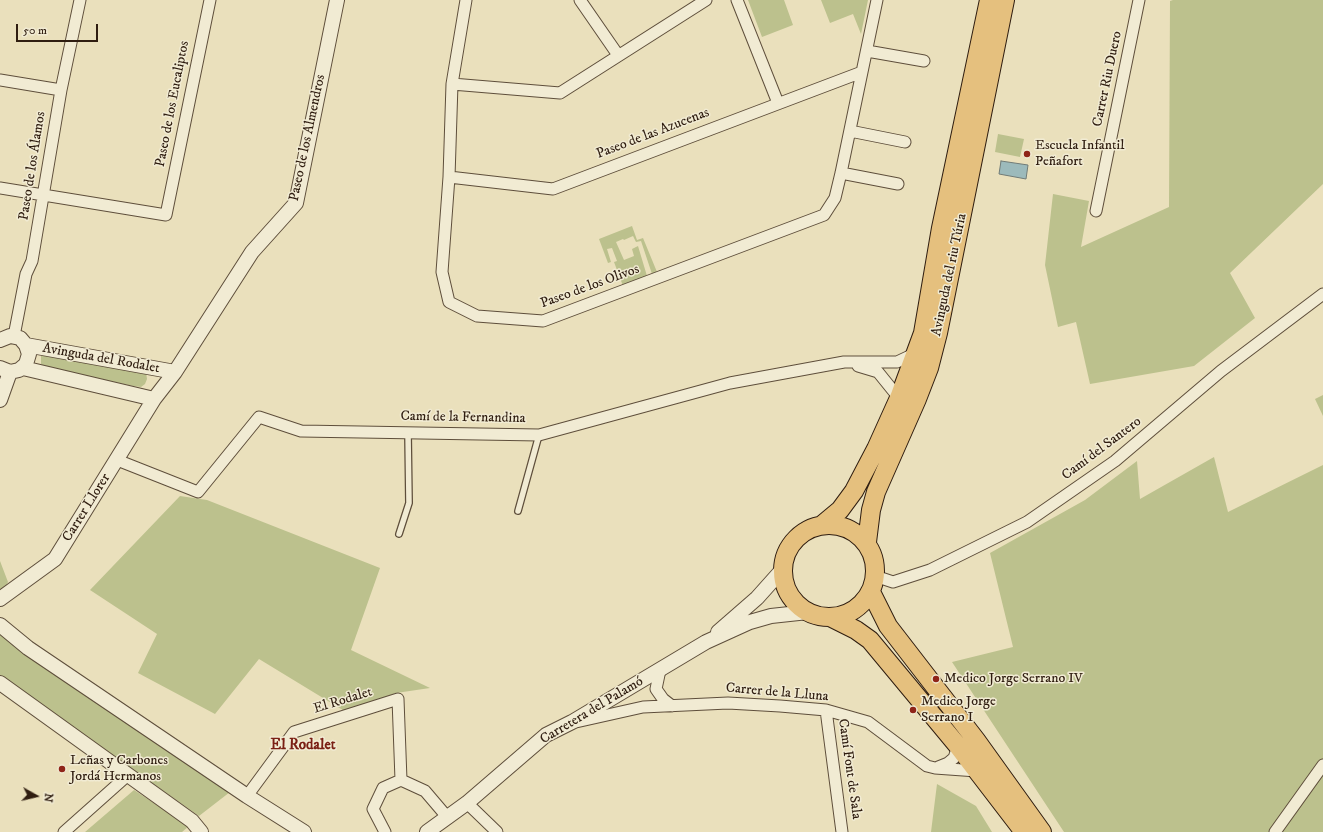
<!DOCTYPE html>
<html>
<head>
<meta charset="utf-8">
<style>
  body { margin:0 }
  #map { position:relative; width:1323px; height:832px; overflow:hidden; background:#eae0bc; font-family:"IM FELL DW Pica",serif }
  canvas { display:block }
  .north { position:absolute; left:16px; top:776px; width:40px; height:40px; -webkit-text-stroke:3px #f1ebd3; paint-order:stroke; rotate:98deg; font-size:11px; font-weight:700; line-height:16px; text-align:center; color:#2f1d10 }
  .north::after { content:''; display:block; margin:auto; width:14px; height:18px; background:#2f1d10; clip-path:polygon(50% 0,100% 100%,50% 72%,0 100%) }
  .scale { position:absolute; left:16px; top:24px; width:82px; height:18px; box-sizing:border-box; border:2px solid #2f1d10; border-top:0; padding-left:5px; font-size:12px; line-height:14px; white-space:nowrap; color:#2f1d10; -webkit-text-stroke:3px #f1ebd3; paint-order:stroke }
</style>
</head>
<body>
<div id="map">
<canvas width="1323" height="832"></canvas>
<div class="north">N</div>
<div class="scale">50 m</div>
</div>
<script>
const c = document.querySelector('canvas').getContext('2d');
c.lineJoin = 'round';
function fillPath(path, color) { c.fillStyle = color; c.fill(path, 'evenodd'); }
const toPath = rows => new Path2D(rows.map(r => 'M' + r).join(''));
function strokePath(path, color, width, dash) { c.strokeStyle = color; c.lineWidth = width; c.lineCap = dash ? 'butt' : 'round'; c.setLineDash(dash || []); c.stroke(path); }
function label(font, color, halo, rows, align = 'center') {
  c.font = font + ' "IM FELL DW Pica",serif'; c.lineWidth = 3; c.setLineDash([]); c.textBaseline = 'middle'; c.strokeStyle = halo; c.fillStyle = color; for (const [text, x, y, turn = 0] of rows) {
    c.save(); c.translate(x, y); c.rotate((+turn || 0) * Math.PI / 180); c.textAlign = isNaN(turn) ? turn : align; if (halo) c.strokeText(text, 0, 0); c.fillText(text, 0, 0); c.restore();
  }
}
const green = toPath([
  [748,0,784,0,793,25,762,37],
  [821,0,868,0,861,34,853,14,830,23],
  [1173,0,1323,0,1323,184,1230,273,1255,318,1194,366,1090,384,1076,322,1058,327,1045,265,1053,194,1089,201,1081,247,1169,207,1170,1],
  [998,134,1024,139,1020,157,995,152],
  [632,226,637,240,643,238,657,272,652,274,641,241,636,242,633,236,624,240,623,239,616,242,624,260,634,256,632,249,638,246,647,276,623,286,614,262,617,261,612,248,607,249,611,262,608,263,599,239],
  [41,353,146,372,147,379,145,384,141,387,133,386,46,367,41,364],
  [1323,395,1323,416,1315,399],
  [1214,457,1228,512,1323,465,1323,832,1064,832,952,662,1013,647,990,553,1085,500,1137,461,1140,499],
  [180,496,207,500,380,568,351,650,430,688,396,693,346,712,259,659,215,714,138,673,157,634,90,590],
  [0,561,8,582,0,597],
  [0,630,230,792,199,816,0,677],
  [937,784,976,806,992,832,931,832],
  [134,790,189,826,182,832,85,832]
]);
const water = toPath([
  [1001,161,1028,165,1026,179,999,174,1001,161]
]);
const service = toPath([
  [518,511,539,435],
  [399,534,409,503,408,433]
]);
const minor = toPath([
  [466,0,452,84,449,177,442,272,449,302,477,316,543,321,824,215,835,198,841,173,877,0],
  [580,0,618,55],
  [737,0,778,103],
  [867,51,924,61],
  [0,80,61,90],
  [452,84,560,93,706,0],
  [850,131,905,142],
  [841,173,898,184],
  [449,177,553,189,862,72],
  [0,188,166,215,210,0],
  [1096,211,1139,0],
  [14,336,26,274,32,261,61,90,80,0],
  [858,366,878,372,899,398],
  [117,460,198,492,259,417,301,431,539,435,730,383,844,362,897,362,916,353],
  [875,576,893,582,930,570,1027,522,1115,461,1221,371,1323,294],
  [660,670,656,689,663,699,672,706],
  [826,710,842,832],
  [576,722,643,707,728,703,780,706,826,710,868,722,927,766,935,768,977,771],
  [938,767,948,763,954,758,958,746],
  [247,796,294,732,398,699,401,780],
  [467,803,497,832],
  [64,832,128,775],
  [385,832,373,809,383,788,401,780,425,791,448,818],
  [1275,832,1323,765]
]);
const tertiary = toPath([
  [0,340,10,336,20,338,26,345,29,354,26,364,19,370,10,372,0,368],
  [26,345,175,372],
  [23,368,154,399],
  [0,400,10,372],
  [0,599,55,559,154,399,175,372,252,252,296,203,337,0],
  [0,625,28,648,247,796,304,832],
  [718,632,757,598,782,570],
  [0,683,192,821,201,832],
  [427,832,467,803,546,735,572,722,706,642,750,622,771,616,808,612]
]);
const primary = toPath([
  '783 571a46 46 0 1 1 92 0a46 46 0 1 1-92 0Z',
  [822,525,840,510,854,491,876,449,899,398,923,333,941,228,989,0],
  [867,542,871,510,876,492,917,399,929,368,938,333,1005,0],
  [871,592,888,626,976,740,1042,832],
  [832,618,856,630,870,640,958,746,1024,832]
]);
const markers = [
  [1027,154,4,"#8f2418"],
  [936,679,4,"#8f2418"],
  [913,710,4,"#8f2418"],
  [62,769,4,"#8f2418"]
];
const streetNames = [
  ["Carrer Riu Duero",1108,79,-78],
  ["Paseo de los Eucaliptos",173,104,-79],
  ["Paseo de las Azucenas",653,134,-21],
  ["Paseo de los Almendros",308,138,-78],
  ["Paseo de los Álamos",33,166,-81],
  ["Avinguda del riu Túria",950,275,-78],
  ["Paseo de los Olivos",590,287,-20],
  ["Avinguda del Rodalet",101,359,10],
  ["Camí de la Fernandina",463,418,1],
  ["Camí del Santero",1102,449,-37],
  ["Carrer Llorer",87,508,-58],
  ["Carrer de la Lluna",777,693,5],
  ["El Rodalet",343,701,-17],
  ["Carretera del Palamó",592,711,-31],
  ["Camí Font de Sala",849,769,82]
];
const poiNames = [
  ["Escuela Infantil",1035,146],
  ["Peñafort",1035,162],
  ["Medico Jorge Serrano IV",944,679],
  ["Medico Jorge",921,702],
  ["Serrano I",921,718],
  ["Leñas y Carbones",70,761],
  ["Jordá Hermanos",70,777]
];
const neighbourhoodNames = [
  ["El Rodalet",303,746]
];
fillPath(green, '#bcc18d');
fillPath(water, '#9cbabb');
strokePath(water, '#707b77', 1);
strokePath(service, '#5e4e3b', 8);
strokePath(minor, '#5e4e3b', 13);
strokePath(tertiary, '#5e4e3b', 16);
strokePath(primary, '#2f1d10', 20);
strokePath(service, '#f1ebd3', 5.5);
strokePath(minor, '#f1ebd3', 11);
strokePath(tertiary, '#f1ebd3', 14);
strokePath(primary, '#e5c07e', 18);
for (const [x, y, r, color] of markers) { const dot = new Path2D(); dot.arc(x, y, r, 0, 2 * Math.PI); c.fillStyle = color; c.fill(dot); strokePath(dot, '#f1ebd3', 1.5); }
label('14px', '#2f1d10', '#f1ebd3', streetNames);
label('14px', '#2f1d10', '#f1ebd3', poiNames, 'left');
label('bold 15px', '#7a1f14', '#f1ebd3', neighbourhoodNames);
</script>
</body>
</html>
